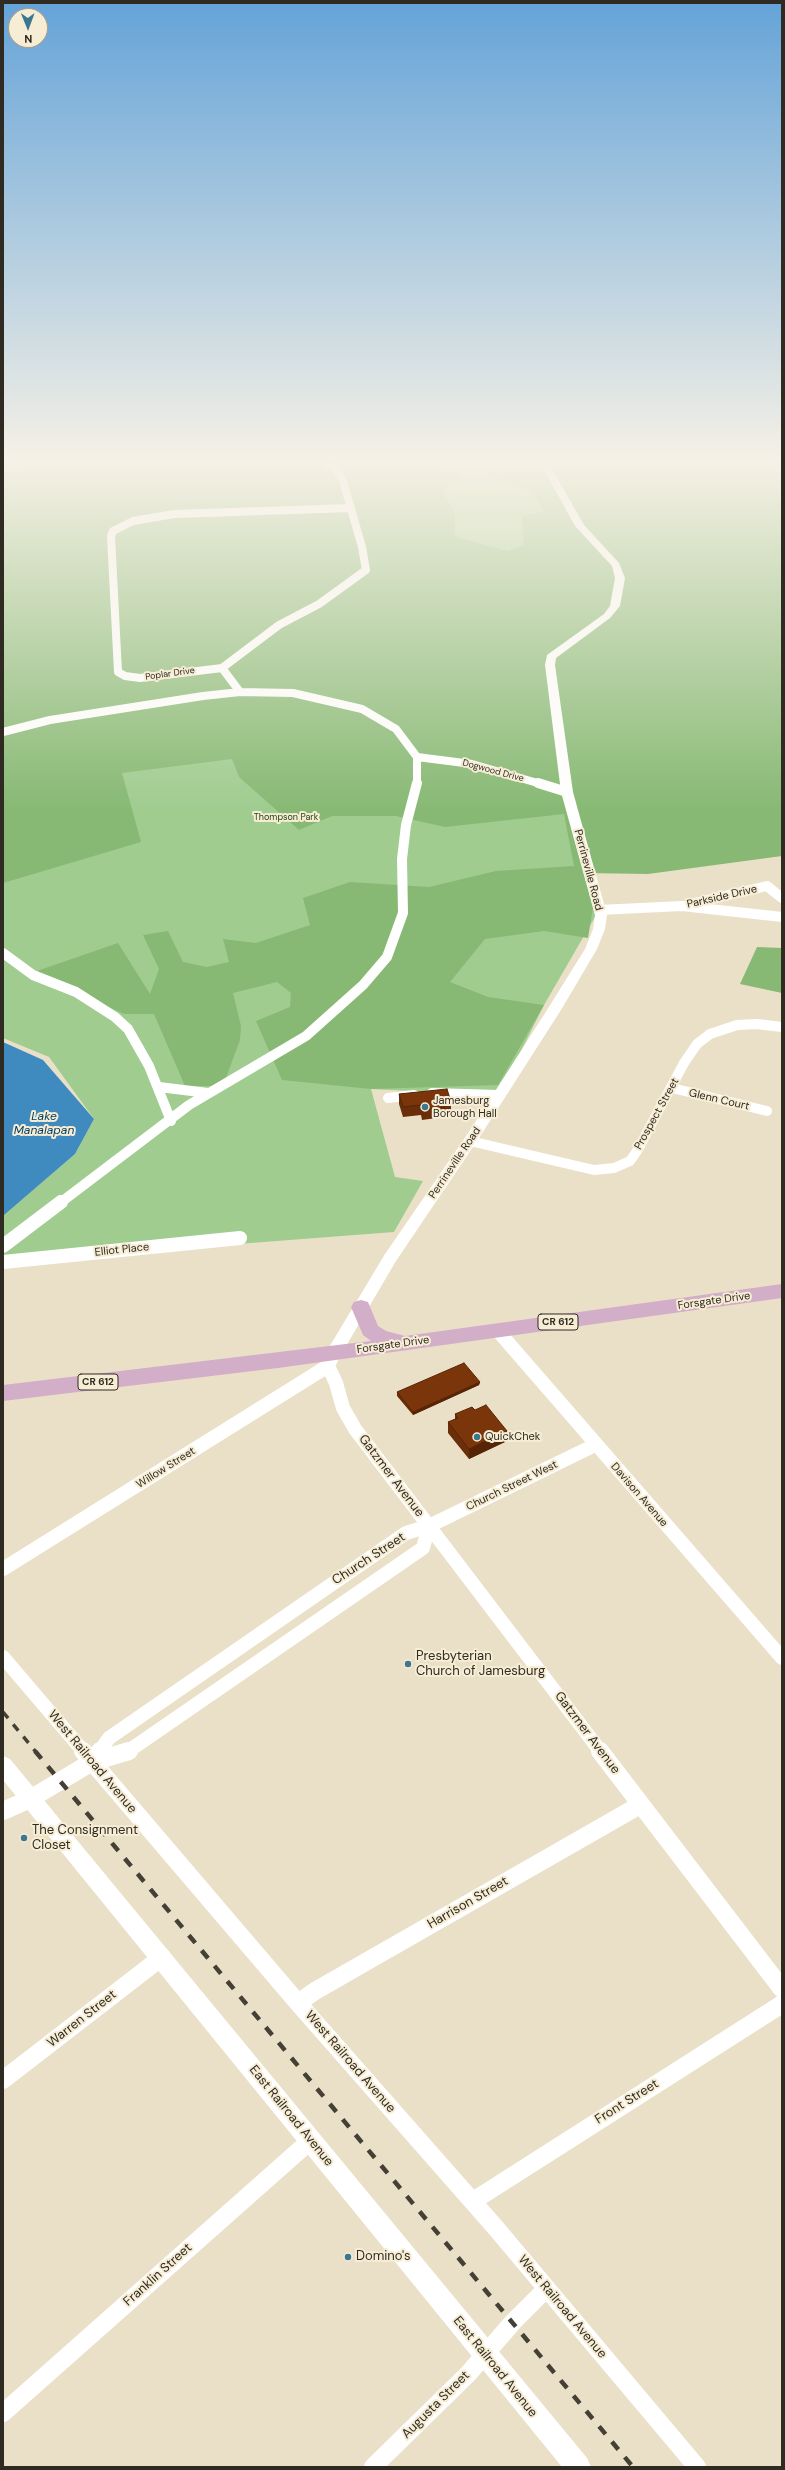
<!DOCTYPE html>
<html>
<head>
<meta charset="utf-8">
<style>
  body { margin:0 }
  #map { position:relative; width:785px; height:2470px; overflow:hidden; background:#eae0c8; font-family:"DM Sans",sans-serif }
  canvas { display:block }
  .frame { position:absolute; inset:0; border:4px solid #2f2b22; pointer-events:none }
  .north { position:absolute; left:8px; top:8px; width:40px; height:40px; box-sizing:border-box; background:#f7edd5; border:1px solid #a79f8d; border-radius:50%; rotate:179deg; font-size:11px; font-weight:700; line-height:16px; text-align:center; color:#2f2b22 }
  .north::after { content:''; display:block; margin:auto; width:14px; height:18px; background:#3b788f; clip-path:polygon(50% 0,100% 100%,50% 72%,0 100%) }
</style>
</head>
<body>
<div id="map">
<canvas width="785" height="2470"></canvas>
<div class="frame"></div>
<div class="north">N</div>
</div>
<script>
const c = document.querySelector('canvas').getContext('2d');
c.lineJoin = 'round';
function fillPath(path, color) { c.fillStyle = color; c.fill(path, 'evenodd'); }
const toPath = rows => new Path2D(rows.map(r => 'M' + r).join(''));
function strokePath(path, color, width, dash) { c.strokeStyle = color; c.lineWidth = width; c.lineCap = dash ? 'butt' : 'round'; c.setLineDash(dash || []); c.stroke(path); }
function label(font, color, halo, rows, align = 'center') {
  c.font = font + ' "DM Sans",sans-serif'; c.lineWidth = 4; c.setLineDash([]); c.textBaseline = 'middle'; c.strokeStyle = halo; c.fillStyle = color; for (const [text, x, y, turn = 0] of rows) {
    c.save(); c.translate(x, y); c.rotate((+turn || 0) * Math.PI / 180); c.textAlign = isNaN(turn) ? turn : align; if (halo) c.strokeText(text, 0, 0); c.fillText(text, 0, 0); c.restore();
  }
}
const green = toPath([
  [3,464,545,464,551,657,599,910,544,1005,499,1095,371,1089,395,1177,423,1181,394,1232,3,1262,3,1216,75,1154,94,1119,49,1057,3,1038]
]);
const forest = toPath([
  [35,464,424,464,466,475,450,483,442,491,455,515,455,537,508,551,524,545,522,516,544,511,533,492,485,474,545,470,543,464,782,464,782,856,648,874,584,873,593,908,588,938,544,931,485,939,450,982,488,997,544,1005,498,1085,371,1089,282,1080,256,1021,290,1007,291,993,277,982,233,993,241,1026,240,1040,223,1086,185,1086,154,1014,124,1014,54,982,37,971,118,943,150,994,159,969,143,935,168,931,183,962,207,967,229,962,223,939,256,943,310,925,303,898,350,882,429,887,496,871,574,866,564,814,445,827,396,816,332,816,299,830,239,777,232,759,122,773,141,842,3,883,3,472,22,471],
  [757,947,782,948,782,993,740,984]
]);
const water = toPath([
  [3,1042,43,1060,94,1119,75,1154,3,1216]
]);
const minorFar3 = toPath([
  [222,668,140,678,125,676,118,672,111,536,113,531,133,521,174,514,351,508],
  [240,692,222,668,279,625,319,604,366,570,362,547,343,481,336,468,327,464],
  [3,732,50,720,203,696,240,692,293,693,362,709,396,729,417,757,417,784],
  [417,757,472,764,541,784]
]);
const minorFar2 = toPath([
  [538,783,567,792],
  [690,904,767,886,782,898],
  [599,910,682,906,782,917],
  [3,953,33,975,76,992,115,1017,128,1029,149,1066,171,1121],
  [159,1087,208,1093],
  [672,1088,767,1111],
  [432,1093,499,1095],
  [388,1098,414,1095],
  [470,1141,594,1170,614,1168,630,1161,637,1151,684,1063,697,1044,710,1034,737,1025,757,1024,782,1027],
  [60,1203,189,1105,306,1036,363,985,387,957,403,913,402,859,406,825,417,783]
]);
const minorFar1 = toPath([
  [3,1246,61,1202],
  [3,1262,240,1238],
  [498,1331,782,1658],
  [333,1354,328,1366,336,1383,343,1408,355,1429,601,1752],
  [3,1569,328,1366],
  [3,1657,84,1752],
  [99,1752,109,1738,406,1533,429,1526,595,1445],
  [127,1752,423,1548,429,1526]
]);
const minor = toPath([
  [83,1751,298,2003,495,2227,697,2467],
  [600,1751,782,1989],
  [92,1762,100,1751],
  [3,1811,30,1799,92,1762,129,1751],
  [298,2003,315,1991,640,1805],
  [3,2080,162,1957],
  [473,2201,782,2004],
  [3,2413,311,2140],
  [373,2467,468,2374,513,2322,546,2289]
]);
const tertiary = toPath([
  [541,464,549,464,584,525,619,563,625,578,620,606,610,618,556,658,555,665,573,792,607,915,605,929,597,949,561,1010,479,1138,396,1261,339,1358,333,1360,327,1358,325,1354,385,1254,469,1132,547,1010,585,949,593,929,595,915,561,792,545,665,547,655,604,614,610,606,615,578,612,566,575,526,541,464],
  [3,1756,10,1759,587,2458,591,2467,562,2467,3,1780,3,1756]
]);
const primary = toPath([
  [782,1284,782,1298,278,1368,3,1401,3,1385,371,1341,363,1335,351,1307,354,1302,361,1300,368,1302,378,1326,386,1331,405,1336,782,1284]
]);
const railFar1 = toPath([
  [3,1712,36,1752]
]);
const rail = toPath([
  [35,1751,633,2467]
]);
const wall = toPath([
  [399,1094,451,1102,451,1112,444,1113,444,1117,422,1120,421,1115,403,1117,399,1104],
  [480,1382,479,1385,413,1415,397,1396,397,1392],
  [475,1410,507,1441,469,1459,448,1433,448,1422,455,1419,455,1414]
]);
const shadedWall = toPath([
  [480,1382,479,1385,413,1415,413,1412],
  [507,1431,507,1441,469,1459,469,1449]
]);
const building = toPath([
  [447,1089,451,1102,443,1103,444,1107,422,1110,421,1105,403,1107,399,1094,447,1089],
  [464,1363,480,1382,413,1412,397,1392,464,1363],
  [486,1405,507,1431,469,1449,448,1422,458,1418,455,1414,472,1407,475,1410,486,1405]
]);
const markers = [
  [425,1107,4,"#3b788f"],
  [477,1437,4,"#3b788f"],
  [408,1664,4,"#3b788f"],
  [24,1838,4,"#3b788f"],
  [348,2257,4,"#3b788f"]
];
const farStreetnames = [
  ["Poplar Drive",170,674,-8],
  ["Dogwood Drive",493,771,15]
];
const farParknames = [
  ["Thompson Park",286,818]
];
const shields = [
  [558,1322,40],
  [98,1382,40]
];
const shieldNames = [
  ["CR 612",558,1322],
  ["CR 612",98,1382]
];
const streetNames = [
  ["Perrineville Road",588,870,75],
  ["Parkside Drive",722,897,-13],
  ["Glenn Court",719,1100,13],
  ["Prospect Street",657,1114,-61],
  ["Perrineville Road",455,1163,-56],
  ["Elliot Place",122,1250,-6],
  ["Forsgate Drive",714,1301,-8],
  ["Forsgate Drive",393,1345,-8],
  ["Willow Street",166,1468,-32],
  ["Church Street West",512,1486,-26],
  ["Davison Avenue",639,1495,49]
];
const poiNames = [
  ["Jamesburg",433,1101],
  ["Borough Hall",433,1114],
  ["QuickChek",485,1437]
];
const waterNames = [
  ["Lake",44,1117],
  ["Manalapan",44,1131]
];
const nearStreetnames = [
  ["Gatzmer Avenue",391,1476,53],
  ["Church Street",369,1559,-33],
  ["Gatzmer Avenue",587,1733,53],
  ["West Railroad Avenue",92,1762,50],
  ["Harrison Street",468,1903,-30],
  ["Warren Street",82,2019,-38],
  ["West Railroad Avenue",350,2062,49],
  ["Front Street",627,2102,-32],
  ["East Railroad Avenue",291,2116,51],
  ["Franklin Street",158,2275,-42],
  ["West Railroad Avenue",562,2307,50],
  ["East Railroad Avenue",495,2367,51],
  ["Augusta Street",436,2405,-45]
];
const nearPoinames = [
  ["Presbyterian",416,1657],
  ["Church of Jamesburg",416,1672],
  ["The Consignment",32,1831],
  ["Closet",32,1846],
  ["Domino's",356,2257]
];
fillPath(green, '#a0cc90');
fillPath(forest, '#87b974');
fillPath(water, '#3f8abf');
strokePath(minorFar3, '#fff', 8);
strokePath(minorFar2, '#fff', 10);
strokePath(minorFar1, '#fff', 14);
strokePath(minor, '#fff', 18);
fillPath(tertiary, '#fff');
fillPath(primary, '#d3aec8');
strokePath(railFar1, '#454035', 3.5, [8, 8]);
strokePath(rail, '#454035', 4.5, [10, 10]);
fillPath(wall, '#6a2e09');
fillPath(shadedWall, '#562507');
fillPath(building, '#7b350a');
strokePath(building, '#562507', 1);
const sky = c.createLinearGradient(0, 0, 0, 810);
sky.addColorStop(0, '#64a3d8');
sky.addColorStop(0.57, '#f6f1e6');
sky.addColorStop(1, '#f6f1e600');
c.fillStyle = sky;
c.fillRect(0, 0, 785, 810);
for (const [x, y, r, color] of markers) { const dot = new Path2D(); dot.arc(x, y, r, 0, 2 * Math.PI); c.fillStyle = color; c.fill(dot); strokePath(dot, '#f7edd5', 1.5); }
label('9px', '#2f2b22', '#f7edd5', farStreetnames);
label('9px', '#204111', '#f7edd5', farParknames);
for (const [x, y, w] of shields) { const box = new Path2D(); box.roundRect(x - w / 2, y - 8, w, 16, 3); c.fillStyle = '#f7edd5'; c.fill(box); strokePath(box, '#2f2b22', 1); }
label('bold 10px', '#2f2b22', null, shieldNames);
label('11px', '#2f2b22', '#f7edd5', streetNames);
label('11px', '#2f2b22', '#f7edd5', poiNames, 'left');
label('italic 12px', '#003b5f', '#f7edd5', waterNames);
label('13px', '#2f2b22', '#f7edd5', nearStreetnames);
label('13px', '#2f2b22', '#f7edd5', nearPoinames, 'left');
</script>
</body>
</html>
